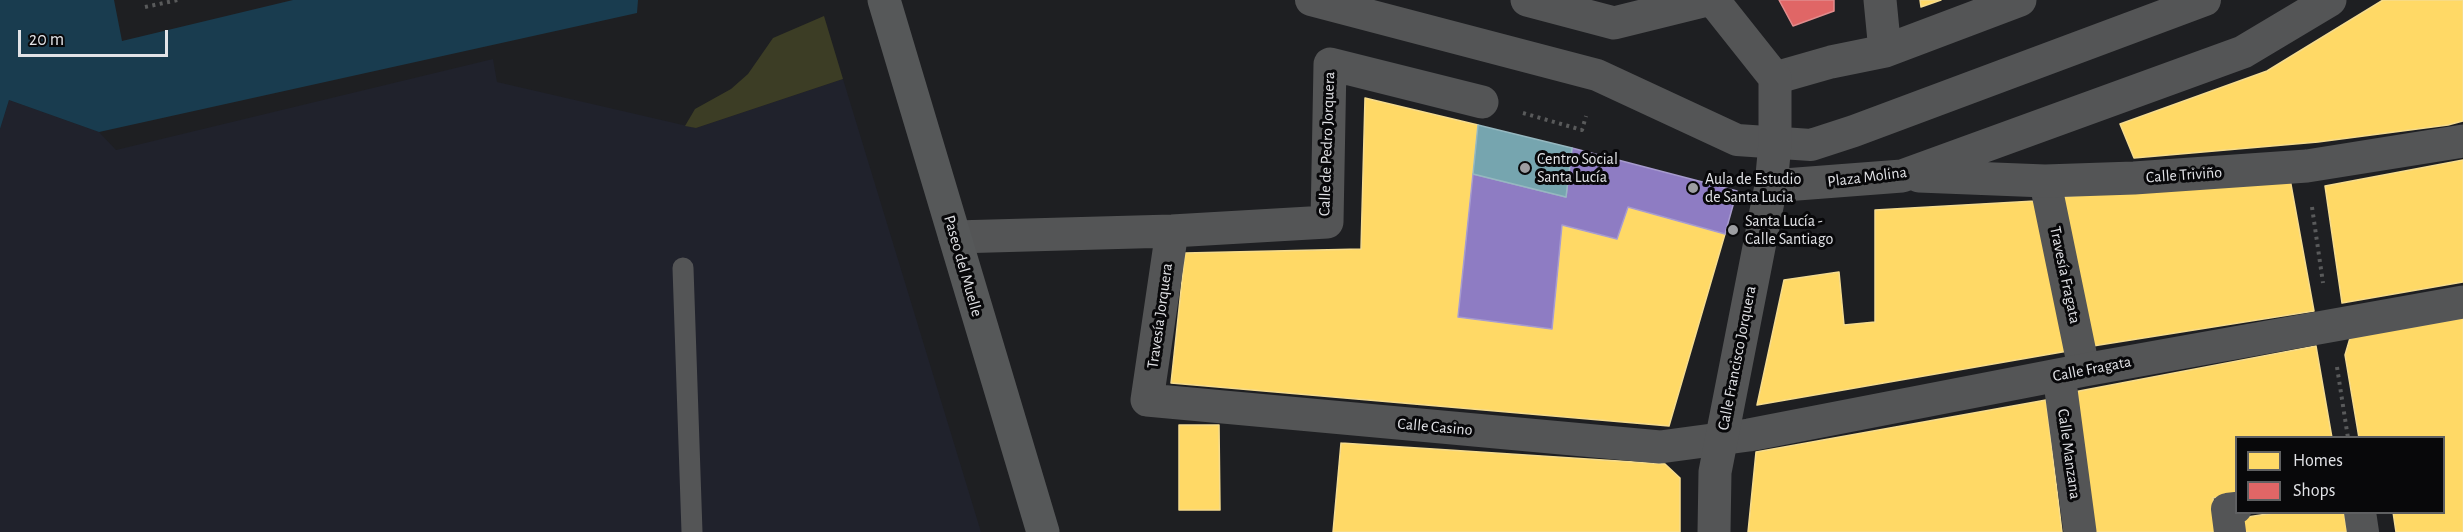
<!DOCTYPE html>
<html>
<head>
<meta charset="utf-8">
<style>
  body { margin:0 }
  #map { position:relative; width:2463px; height:532px; overflow:hidden; background:#1e1f22; font-family:"Alegreya Sans",sans-serif }
  canvas { display:block }
  .legend { position:absolute; left:2235px; top:436px; width:210px; height:78px; box-sizing:border-box; background:#08080a; border:2px solid #5f6062; margin:0; padding:8px 10px; list-style:none; font-size:18px; color:#e2e3e7 }
  .legend li { display:flex; align-items:center; gap:12px; height:30px }
  .legend b { width:30px; border:2px solid #5f6062 }
  .scale { position:absolute; left:18px; top:30px; width:150px; height:27px; box-sizing:border-box; border:3px solid #e2e3e7; border-top:0; padding-left:8px; font-size:18px; line-height:21px; white-space:nowrap; color:#e2e3e7; -webkit-text-stroke:4px #08080a; paint-order:stroke }
</style>
</head>
<body>
<div id="map">
<canvas width="2463" height="532"></canvas>
<ul class="legend">
<li><b style="height:16px;background:#ffd966"></b>Homes</li>
<li><b style="height:16px;background:#e06666"></b>Shops</li>
</ul>
<div class="scale">20 m</div>
</div>
<script>
const c = document.querySelector('canvas').getContext('2d');
c.lineJoin = 'round';
function fillPath(path, color) { c.fillStyle = color; c.fill(path, 'evenodd'); }
const toPath = rows => new Path2D(rows.map(r => 'M' + r).join(''));
function strokePath(path, color, width, dash) { c.strokeStyle = color; c.lineWidth = width; c.lineCap = dash ? 'butt' : 'round'; c.setLineDash(dash || []); c.stroke(path); }
function label(font, color, halo, rows, align = 'center') {
  c.font = font + ' "Alegreya Sans",sans-serif'; c.lineWidth = 6; c.setLineDash([]); c.textBaseline = 'middle'; c.strokeStyle = halo; c.fillStyle = color; for (const [text, x, y, turn = 0] of rows) {
    c.save(); c.translate(x, y); c.rotate((+turn || 0) * Math.PI / 180); c.textAlign = isNaN(turn) ? turn : align; if (halo) c.strokeText(text, 0, 0); c.fillText(text, 0, 0); c.restore();
  }
}
const built = toPath([
  [493,59,497,82,696,128,843,79,981,532,0,532,0,129,9,100,99,132,116,150]
]);
const green = toPath([
  [824,16,843,79,696,128,685,126,695,109,731,89,748,74,773,38]
]);
const water = toPath([
  [0,0,114,0,122,41,293,0,638,0,637,13,99,132,9,100,0,129]
]);
const homes = toPath([
  [1920,0,1941,0,1921,7,1920,0],
  [2383,0,2463,0,2463,121,2448,125,2318,142,2134,158,2120,124,2267,71,2383,0],
  [1365,98,1478,125,1458,317,1552,329,1562,225,1617,239,1628,207,1725,234,1669,426,1171,383,1185,253,1361,249,1365,98],
  [2463,160,2463,282,2342,303,2325,186,2463,160],
  [2290,179,2314,311,2093,346,2060,197,2290,179],
  [2035,201,2068,351,1757,405,1784,280,1839,272,1844,325,1875,322,1875,210,2035,201],
  [2463,318,2463,532,2396,532,2393,512,2444,512,2444,438,2359,438,2345,355,2350,338,2463,318],
  [2316,346,2332,438,2236,438,2236,495,2213,498,2217,532,2095,532,2074,392,2316,346],
  [2046,400,2062,532,1748,532,1756,452,2046,400],
  [1179,425,1219,425,1220,510,1179,510,1179,425],
  [1341,443,1665,464,1680,478,1680,532,1333,532,1341,443],
  [2280,512,2344,512,2347,532,2243,532,2241,518,2280,512]
]);
const shops = toPath([
  [1779,0,1834,0,1834,11,1793,26,1779,0]
]);
const offices = toPath([
  [1572,148,1737,191,1725,234,1628,207,1617,239,1562,225,1552,329,1458,317,1473,174,1566,197,1572,148]
]);
const public = toPath([
  [1478,125,1572,148,1566,197,1473,174,1478,125]
]);
const path = toPath([
  [145,7,178,0],
  [1523,113,1582,130,1586,116],
  [2312,207,2323,283],
  [2337,367,2348,438]
]);
const service = toPath([
  [683,268,692,532]
]);
const pedestrian = toPath([
  [1311,0,1597,75,1737,140,1811,145,1854,131,2205,0],
  [2045,181,2084,370],
  [2360,512,2363,532],
  [2230,532,2227,509,2236,508]
]);
const minor = toPath([
  [1880,0,1885,51],
  [1775,78,1831,62,1885,51,2020,0],
  [1919,176,2045,181,2134,178,2307,166,2463,141],
  [1771,186,1902,176,2243,52,2330,0],
  [1172,231,1147,400,1660,447,1749,435,2084,370,2463,302],
  [955,237,1172,231,1327,222,1330,64,1482,102],
  [2059,375,2080,532]
]);
const tertiary = toPath([
  [1527,0,1614,23,1707,0],
  [1713,0,1775,78,1775,143,1771,186,1715,472,1714,532]
]);
const secondary = toPath([
  [884,0,1043,532]
]);
const markers = [
  [1525,168,6,"#9d9ea2"],
  [1693,188,6,"#9d9ea2"],
  [1733,230,6,"#9d9ea2"]
];
const streetNames = [
  ["Calle de Pedro Jorquera",1327,144,-88],
  ["Calle Triviño",2184,175,-4],
  ["Plaza Molina",1867,177,-7],
  ["Paseo del Muelle",963,266,74],
  ["Travesía Fragata",2065,275,78],
  ["Travesía Jorquera",1160,316,-82],
  ["Calle Francisco Jorquera",1737,358,-79],
  ["Calle Fragata",2092,369,-11],
  ["Calle Casino",1435,427,5],
  ["Calle Manzana",2069,454,82]
];
const poiNames = [
  ["Centro Social",1537,159],
  ["Santa Lucía",1537,177],
  ["Aula de Estudio",1705,179],
  ["de Santa Lucia",1705,197],
  ["Santa Lucía -",1745,221],
  ["Calle Santiago",1745,239]
];
fillPath(built, '#20222c');
fillPath(green, '#3c3d25');
fillPath(water, '#193c4f');
fillPath(homes, '#ffd966');
strokePath(homes, '#f6dc8d', 1.5);
fillPath(shops, '#e06666');
strokePath(shops, '#e18c8d', 1.5);
fillPath(offices, '#8e7cc3');
strokePath(offices, '#a79bce', 1.5);
fillPath(public, '#76a5af');
strokePath(public, '#96b8c0', 1.5);
strokePath(path, '#595a5b', 4, [3, 4.5]);
strokePath(service, '#545556', 21);
strokePath(pedestrian, '#545556', 32);
strokePath(minor, '#545556', 33);
strokePath(tertiary, '#545556', 33);
strokePath(secondary, '#565859', 33);
for (const [x, y, r, color] of markers) { const dot = new Path2D(); dot.arc(x, y, r, 0, 2 * Math.PI); c.fillStyle = color; c.fill(dot); strokePath(dot, '#08080a', 2); }
label('16px', '#e2e3e7', '#08080a', streetNames);
label('16px', '#e2e3e7', '#08080a', poiNames, 'left');
</script>
</body>
</html>
